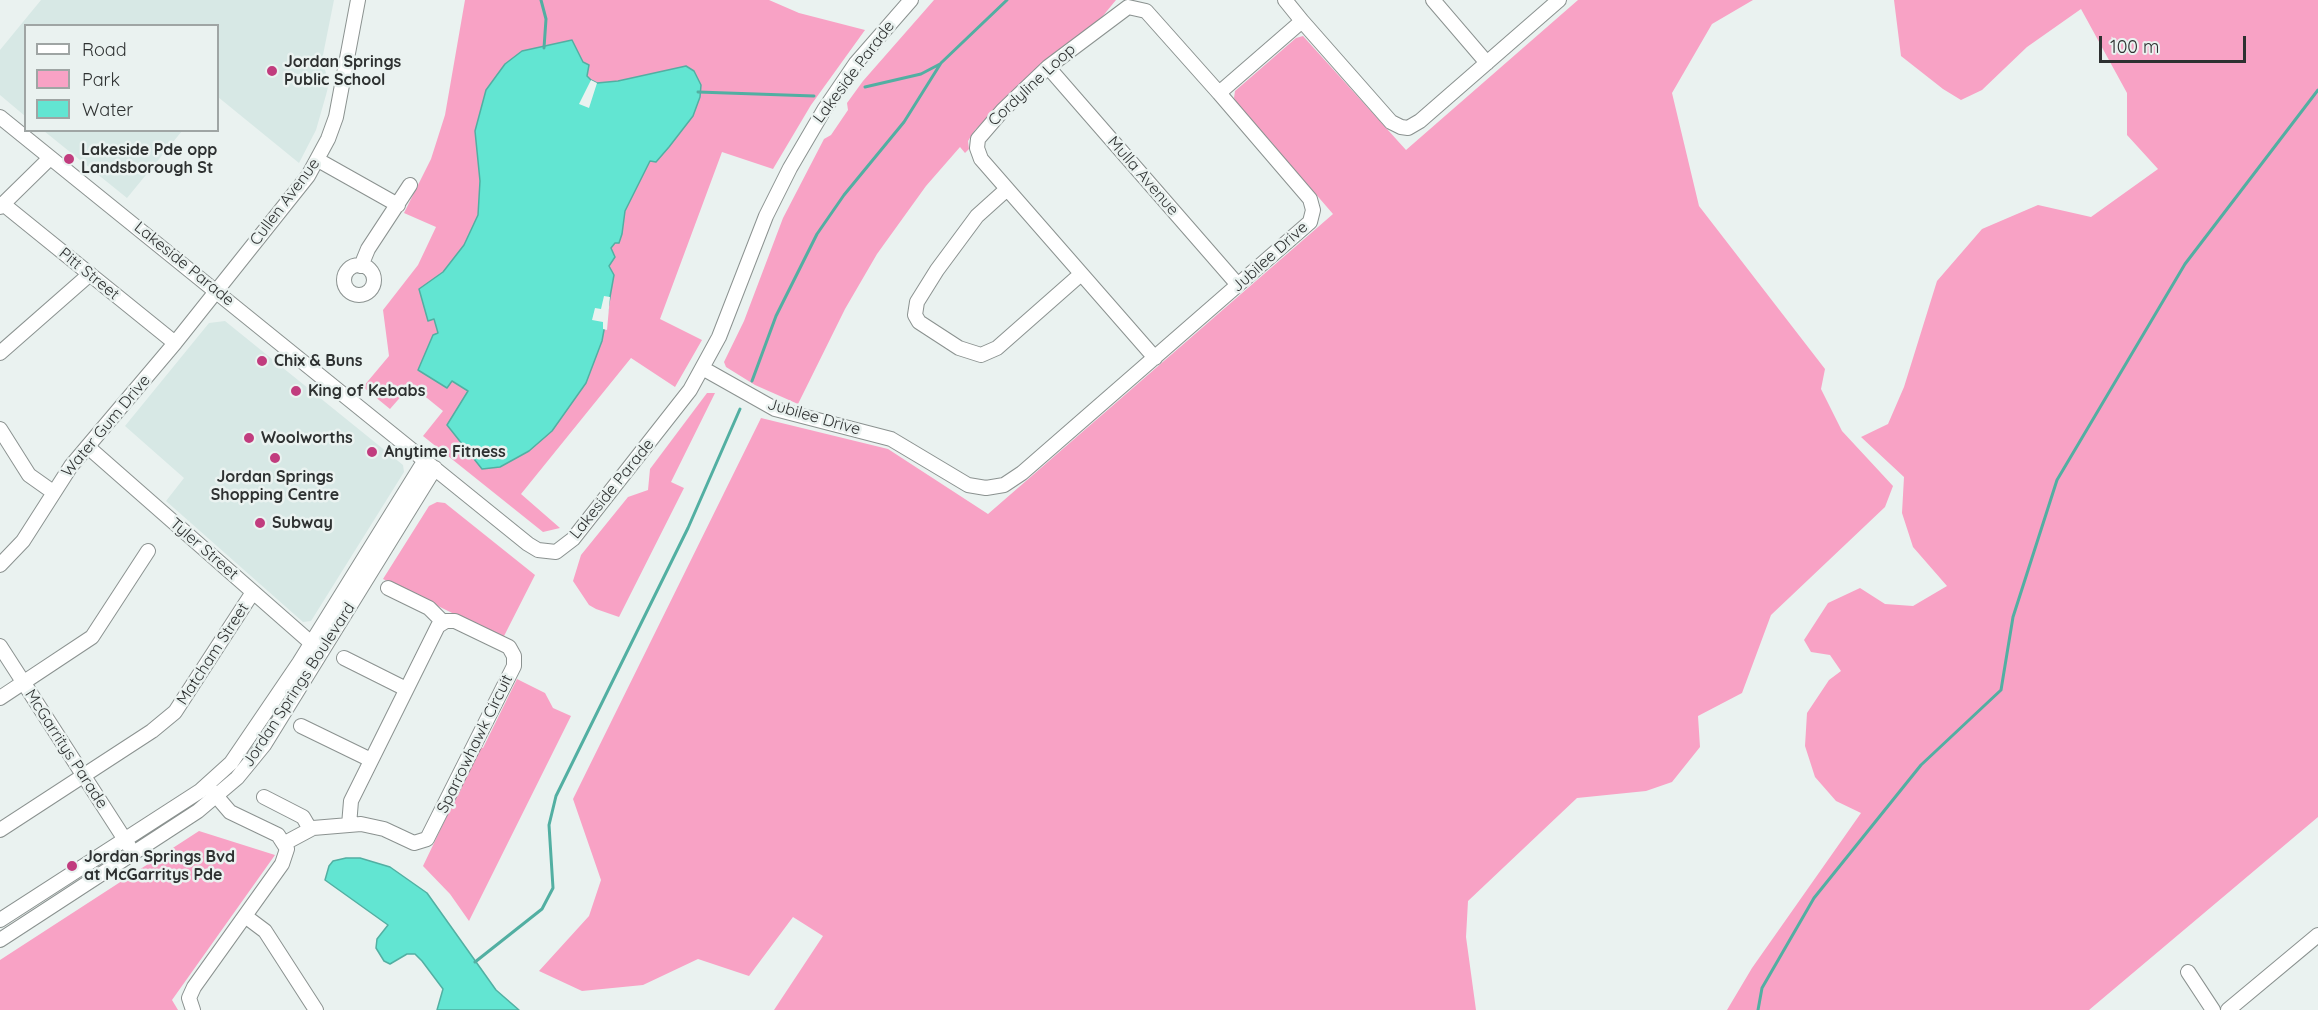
<!DOCTYPE html>
<html>
<head>
<meta charset="utf-8">
<style>
  body { margin:0 }
  #map { position:relative; width:2318px; height:1010px; overflow:hidden; background:#eaf2f0; font-family:Quicksand,sans-serif }
  canvas { display:block }
  .legend { position:absolute; left:24px; top:24px; width:195px; height:108px; box-sizing:border-box; background:#eaf2f0; border:2px solid #9fa5a4; margin:0; padding:8px 10px; list-style:none; font-size:18px; color:#2e3131 }
  .legend li { display:flex; align-items:center; gap:12px; height:30px }
  .legend b { width:30px; border:2px solid #9fa5a4 }
  .scale { position:absolute; left:2099px; top:36px; width:147px; height:27px; box-sizing:border-box; border:3px solid #2e3131; border-top:0; padding-left:8px; font-size:18px; line-height:21px; white-space:nowrap; color:#2e3131; -webkit-text-stroke:4px #eaf2f0; paint-order:stroke }
</style>
</head>
<body>
<div id="map">
<canvas width="2318" height="1010"></canvas>
<ul class="legend">
<li><b style="height:8px;background:#fff"></b>Road</li>
<li><b style="height:16px;background:#f8a2c5"></b>Park</li>
<li><b style="height:16px;background:#62e5d2"></b>Water</li>
</ul>
<div class="scale">100 m</div>
</div>
<script>
const c = document.querySelector('canvas').getContext('2d');
c.lineJoin = 'round';
function fillPath(path, color) { c.fillStyle = color; c.fill(path, 'evenodd'); }
const toPath = rows => new Path2D(rows.map(r => 'M' + r).join(''));
function strokePath(path, color, width, dash) { c.strokeStyle = color; c.lineWidth = width; c.lineCap = dash ? 'butt' : 'round'; c.setLineDash(dash || []); c.stroke(path); }
function label(font, color, halo, rows, align = 'center') {
  c.font = font + ' Quicksand,sans-serif'; c.lineWidth = 5; c.setLineDash([]); c.textBaseline = 'middle'; c.strokeStyle = halo; c.fillStyle = color; for (const [text, x, y, turn = 0] of rows) {
    c.save(); c.translate(x, y); c.rotate((+turn || 0) * Math.PI / 180); c.textAlign = isNaN(turn) ? turn : align; if (halo) c.strokeText(text, 0, 0); c.fillText(text, 0, 0); c.restore();
  }
}
const built = toPath([
  [41,0,334,0,322,60,329,83,326,95,316,130,299,163,218,97,218,26,26,26,25,116,0,95,0,50],
  [44,131,182,131,127,198],
  [225,321,403,465,404,472,311,621,303,622,166,501,184,478,125,426,209,323]
]);
const green = toPath([
  [465,0,769,0,799,13,865,30,811,105,773,169,722,152,660,319,702,340,675,387,631,358,521,494,560,528,543,532,423,436,443,411,411,385,390,409,363,387,389,356,383,310,418,265,436,227,404,213,431,159,445,115],
  [934,0,1116,0,1102,17,1019,86,975,130,968,141,969,149,965,153,960,147,926,186,877,254,845,309,798,404,755,385,726,367,724,362,744,321,783,218,824,139,831,135,848,110,847,103,863,81],
  [1578,0,1753,0,1712,24,1672,93,1699,206,1825,369,1821,389,1842,431,1893,486,1885,507,1771,615,1742,693,1698,716,1700,747,1672,782,1646,791,1577,798,1468,901,1466,937,1476,1010,774,1010,823,936,793,917,749,976,698,959,643,985,582,991,539,971,589,916,601,880,573,799,761,418,888,449,988,514,1333,214,1237,103,1234,98,1235,91,1296,38,1303,36,1406,150],
  [1894,0,2318,0,2318,817,2089,1010,1727,1010,1752,968,1861,813,1836,801,1815,777,1805,746,1807,713,1829,680,1841,671,1830,655,1811,652,1804,640,1828,603,1860,588,1885,604,1913,606,1947,586,1913,547,1902,513,1904,477,1861,437,1888,424,1904,387,1937,281,1982,229,2038,205,2091,217,2158,169,2127,135,2127,93,2081,9,2027,47,1982,90,1961,100,1943,89,1901,56],
  [707,393,715,393,671,482,684,488,619,617,596,609,589,605,573,581,581,555,628,497,648,490,650,469],
  [437,502,445,503,535,575,503,638,383,579,429,506],
  [517,679,545,693,553,708,571,716,469,921,450,894,423,866,480,747,483,748],
  [199,831,275,855,172,1000,178,1010,0,1010,0,960]
]);
const water = toPath([
  [572,40,583,62,589,65,587,76,591,80,597,83,618,81,686,66,694,71,701,85,700,97,693,116,669,147,656,162,650,161,625,211,622,234,619,243,615,243,611,248,615,257,609,266,614,275,602,341,586,383,552,431,529,451,500,467,482,469,447,425,468,391,452,381,447,388,418,370,433,335,438,333,434,319,428,321,419,289,443,272,464,245,478,215,480,181,475,131,486,90,505,64,522,51,572,40],
  [346,858,360,858,390,867,427,893,496,990,519,1010,437,1010,443,989,422,961,415,954,407,954,390,964,384,961,376,948,377,939,388,925,325,880,329,866,333,861,346,858]
]);
const pier = toPath([
  [591,80,597,83,589,108,579,104],
  [604,296,610,297,607,330,603,329,603,322,592,320,595,308,601,309]
]);
const stream = toPath([
  [541,0,546,19,544,48],
  [865,87,921,74,940,64],
  [698,92,814,96],
  [752,381,776,316,817,234,844,195,904,122,941,63,1007,0],
  [475,962,542,909,553,888,549,825,556,796,688,528,740,409],
  [1758,1010,1762,988,1814,898,1921,765,2001,690,2013,617,2057,480,2185,264,2318,90]
]);
const minor = toPath([
  [1285,0,1302,21],
  [1433,0,1487,63],
  [1048,67,1238,285],
  [0,117,528,544,538,550,556,552,573,539,690,390,719,337,766,216,790,168,824,110,856,63,911,0],
  [318,160,398,205],
  [1007,189,977,216,937,270,917,302,915,315,919,322,959,348,981,355,997,348,1081,274],
  [3,204,175,343],
  [0,207,50,158],
  '344 280a15 15 0 1 1 30 0a15 15 0 1 1-30 0Z',
  [361,266,368,249,410,185],
  [0,353,90,274],
  [1155,358,981,159,977,148,978,139,1003,110,1048,67,1128,7,1146,11,1219,93],
  [704,369,775,409,891,439,968,485,986,488,1004,485,1022,473,1310,222,1313,210,1310,199,1219,93,1302,21,1391,122,1401,127,1408,128,1420,121,1559,0],
  [0,429,29,475,53,492],
  [88,447,318,649],
  [0,565,23,541,71,466,175,343,308,176,328,139,336,117,358,0],
  [388,588,429,608,443,622],
  [0,646,129,846],
  [344,658,406,689],
  [0,698,92,637,148,551],
  [301,726,371,760],
  [264,797,303,817,310,829],
  [0,830,152,731,175,712,253,592],
  [285,843,313,828,361,824,384,829,414,843,427,839,514,666,514,656,509,647,455,621,446,621,438,626,351,801,349,825],
  [245,916,265,931,316,1010],
  [0,920,200,791,231,763,299,663,425,460],
  [0,940,198,811,237,778,264,745,435,468],
  [2188,972,2213,1010],
  [193,1010,189,998,194,987,282,864,287,849,278,835,230,812,212,791],
  [2228,1010,2318,935]
]);
const markers = [
  [272,71,6,"#c13c7e"],
  [69,159,6,"#c13c7e"],
  [262,361,6,"#c13c7e"],
  [296,391,6,"#c13c7e"],
  [249,438,6,"#c13c7e"],
  [372,452,6,"#c13c7e"],
  [275,458,6,"#c13c7e"],
  [260,523,6,"#c13c7e"],
  [72,866,6,"#c13c7e"]
];
const poiNames = [
  ["Jordan Springs",284,62],
  ["Public School",284,80],
  ["Lakeside Pde opp",81,150],
  ["Landsborough St",81,168],
  ["Chix & Buns",274,361],
  ["King of Kebabs",308,391],
  ["Woolworths",261,438],
  ["Anytime Fitness",384,452],
  ["Jordan Springs",275,477,"center"],
  ["Shopping Centre",275,495,"center"],
  ["Subway",272,523],
  ["Jordan Springs Bvd",84,857],
  ["at McGarritys Pde",84,875]
];
const streetNames = [
  ["Lakeside Parade",854,72,-53],
  ["Cordyline Loop",1032,85,-43],
  ["Mulla Avenue",1143,176,49],
  ["Cullen Avenue",285,202,-53],
  ["Jubilee Drive",1270,257,-42],
  ["Lakeside Parade",184,264,39],
  ["Pitt Street",89,274,39],
  ["Jubilee Drive",814,417,16],
  ["Water Gum Drive",106,426,-50],
  ["Lakeside Parade",612,489,-51],
  ["Tyler Street",204,549,41],
  ["Matcham Street",213,654,-57],
  ["Jordan Springs Boulevard",299,685,-57],
  ["Sparrowhawk Circuit",475,744,-64],
  ["McGarritys Parade",66,749,57]
];
fillPath(built, '#d7e8e5');
fillPath(green, '#f8a2c5');
fillPath(water, '#62e5d2');
strokePath(water, '#52afa2', 1.5);
fillPath(pier, '#eaf2f0');
strokePath(stream, '#52afa2', 3);
strokePath(minor, '#8b9290', 16);
strokePath(minor, '#fff', 14);
for (const [x, y, r, color] of markers) { const dot = new Path2D(); dot.arc(x, y, r, 0, 2 * Math.PI); c.fillStyle = color; c.fill(dot); strokePath(dot, '#eaf2f0', 2); }
label('bold 16px', '#2e3131', '#eaf2f0', poiNames, 'left');
label('16px', '#2e3131', '#eaf2f0', streetNames);
</script>
</body>
</html>
